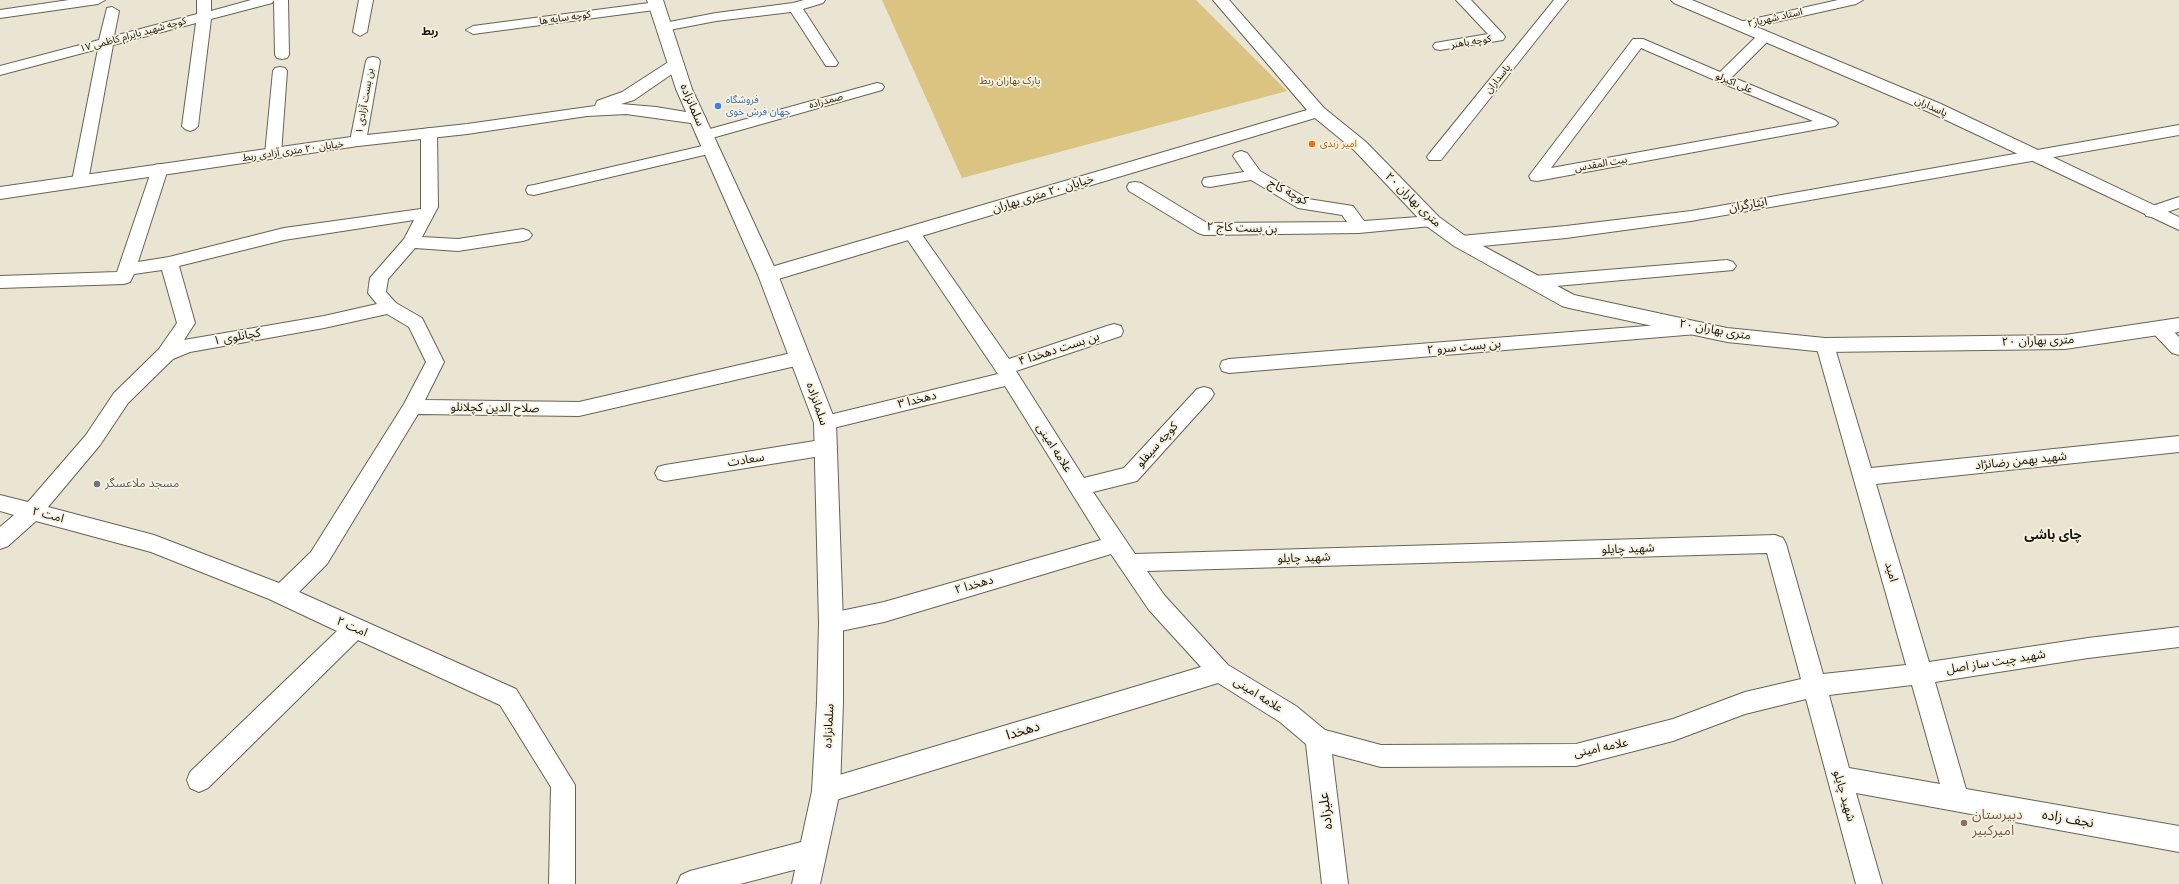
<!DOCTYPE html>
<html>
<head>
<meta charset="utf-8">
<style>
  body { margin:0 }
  canvas { display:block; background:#eae4d3 }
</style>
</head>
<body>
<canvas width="2179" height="884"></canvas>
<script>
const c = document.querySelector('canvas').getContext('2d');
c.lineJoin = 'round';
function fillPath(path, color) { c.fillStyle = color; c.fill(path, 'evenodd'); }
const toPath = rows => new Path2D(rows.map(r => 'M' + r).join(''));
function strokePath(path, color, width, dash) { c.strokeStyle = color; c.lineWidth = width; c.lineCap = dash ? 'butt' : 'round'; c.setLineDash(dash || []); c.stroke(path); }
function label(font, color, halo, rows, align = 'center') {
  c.font = font + ' "Noto Sans","Noto Sans Arabic",sans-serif'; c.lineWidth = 3.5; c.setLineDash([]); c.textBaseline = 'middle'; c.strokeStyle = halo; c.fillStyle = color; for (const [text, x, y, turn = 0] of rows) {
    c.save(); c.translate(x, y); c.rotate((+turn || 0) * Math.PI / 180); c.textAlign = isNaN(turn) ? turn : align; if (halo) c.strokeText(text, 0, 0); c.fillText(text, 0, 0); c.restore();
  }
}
const green = toPath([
  [882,0,1196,0,1287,91,962,178]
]);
const minor = toPath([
  [69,0,105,0,98,4,0,18,0,10,69,0],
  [197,0,211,0,211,11,251,0,274,0,272,3,211,19,198,126,195,129,190,131,185,129,182,126,196,23,113,45,88,181,86,185,80,186,74,185,72,181,98,49,0,75,0,66,99,40,107,8,112,7,119,11,114,36,197,14,197,0],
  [274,0,288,0,289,55,287,58,282,59,277,58,275,55,274,0],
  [359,0,373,0,367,32,360,36,353,32,359,0],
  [804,0,825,0,823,3,803,9,838,63,836,66,826,66,791,12,716,21,664,31,657,27,664,23,716,13,793,3,804,0],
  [1456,0,1471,0,1503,34,1505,37,1503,40,1440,50,1435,49,1433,46,1435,43,1488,34,1456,0],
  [1554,0,1568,0,1441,160,1429,160,1427,157,1429,154,1554,0],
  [1838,0,1863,0,1856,4,1740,30,1733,26,1735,23,1838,0],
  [657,2,662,3,664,6,662,9,473,34,466,30,473,26,657,2],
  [1765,32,1772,36,1770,39,1732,77,1835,120,1838,123,1835,126,1537,181,1531,180,1529,176,1633,39,1643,39,1720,72,1760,33,1765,32],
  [1641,48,1717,81,1813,121,1551,168,1641,48],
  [373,57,378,58,380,61,366,141,364,144,358,146,352,144,350,141,366,61,368,58,373,57],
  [280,67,285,68,287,71,281,154,279,157,273,159,267,157,265,154,273,71,275,68,280,67],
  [877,83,882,84,884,87,882,90,705,140,699,138,697,135,699,132,877,83],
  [2179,125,2179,135,1691,221,1566,238,1461,248,1455,246,1452,242,1455,238,1461,236,1566,226,1691,211,2179,125],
  [429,128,435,130,437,133,438,207,422,237,458,239,523,229,529,231,532,235,529,239,523,241,458,251,415,248,388,279,386,292,396,303,422,318,444,362,425,400,579,402,800,351,807,353,809,358,807,363,800,365,579,416,418,414,327,564,299,592,516,689,575,785,575,884,549,884,551,787,500,705,358,640,208,788,199,792,190,788,187,780,190,772,337,631,269,599,151,552,36,521,8,546,0,549,0,527,14,515,0,511,0,495,28,502,86,435,114,393,159,349,177,323,162,270,134,274,130,282,124,284,0,288,0,276,117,272,152,169,154,165,160,164,166,165,168,169,138,262,169,257,284,228,421,209,421,133,423,130,429,128],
  [414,220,404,239,370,278,368,293,377,304,324,316,184,340,195,323,179,266,284,240,414,220],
  [387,314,409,327,426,362,404,404,311,552,279,583,154,535,48,507,100,445,128,403,173,359,190,352,324,328,387,314],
  [711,144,717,146,719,149,717,152,534,195,528,194,526,190,528,186,534,185,711,144],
  [1241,151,1247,153,1260,171,1308,199,1353,206,1364,221,1432,216,1438,217,1440,221,1438,225,1432,226,1359,233,1204,235,1198,233,1129,191,1127,187,1129,183,1135,182,1141,183,1207,223,1347,222,1342,215,1298,208,1251,180,1210,187,1204,186,1202,182,1204,178,1244,172,1233,156,1235,153,1241,151],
  [2179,197,2179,208,2152,217,2146,216,2144,212,2146,208,2179,197],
  [912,227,918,229,1009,359,1107,326,1114,324,1121,326,1123,331,1121,336,1016,371,1084,478,1124,468,1197,389,1204,387,1211,389,1214,394,1211,399,1137,481,1093,492,1135,554,1775,535,1783,538,1786,544,1823,674,1906,665,1816,345,1818,340,1825,338,1832,340,1834,345,1871,468,2179,436,2179,452,1876,484,1929,662,2088,638,2179,627,2179,647,2088,658,1935,682,1966,789,2179,826,2179,852,1856,793,1882,884,1856,884,1806,699,1745,714,1673,741,1576,766,1381,767,1332,754,1348,884,1322,884,1306,744,1280,722,1218,683,826,803,817,799,814,791,817,783,826,779,1201,667,1149,610,1111,554,884,622,831,633,823,630,820,623,823,616,831,613,884,602,1101,540,1005,386,825,430,818,428,815,423,818,418,825,416,998,374,903,233,906,229,912,227],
  [1767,553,1801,679,1745,692,1673,719,1576,744,1381,745,1325,730,1296,706,1228,665,1165,596,1147,571,1767,553],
  [1912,685,1940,784,1849,768,1829,695,1912,685],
  [1727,260,1733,262,1736,266,1733,270,1534,288,1528,286,1525,282,1528,278,1534,276,1727,260],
  [1697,322,1703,323,1706,328,1703,333,1697,334,1229,373,1222,371,1220,366,1222,361,1229,359,1697,322],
  [2159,322,2165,323,2179,337,2179,355,2172,353,2153,333,2150,328,2153,323,2159,322],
  [827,439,834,442,837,447,834,452,827,455,665,481,658,479,655,473,658,467,665,465,827,439],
  [813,839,822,843,826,852,822,861,813,865,740,884,677,884,681,875,690,871,813,839]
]);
const tertiary = toPath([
  [1213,0,1229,0,1324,108,1366,142,1439,217,1468,238,1574,295,1727,328,1825,338,2065,335,2179,318,2179,332,2065,349,1825,352,1727,342,1569,308,1562,306,1454,246,1425,225,1354,150,1315,118,775,280,768,282,761,280,758,275,761,270,1307,110,1213,0],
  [1671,0,1692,0,1941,104,2179,217,2179,230,1929,112,1674,3,1671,0],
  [676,59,682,61,684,64,682,67,634,100,621,104,656,107,704,115,706,119,704,123,698,124,626,114,587,116,467,134,358,146,0,199,0,187,358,136,467,124,595,106,597,101,622,92,670,61,676,59]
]);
const secondary = toPath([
  [647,0,663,0,692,89,778,275,836,423,843,623,843,702,840,791,820,884,792,884,812,791,817,702,819,623,814,423,758,275,676,89,647,0]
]);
const markers = [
  [718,106,4,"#3f7fe0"],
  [1312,144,4,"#e8710a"],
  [97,484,4,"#6b7280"],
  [1964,823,4,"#8d6e63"]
];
const farStreetnames = [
  ["کوچه سایه ها",565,18,-8],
  ["استاد شهریار۲",1775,18,-13],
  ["کوچه شهید بایرام کاظمی ۱۷",133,35,-15],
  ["کوچه باهنر",1471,42,-9],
  ["پاسداران",1498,79,-51],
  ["علی اکبرلو",1734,83,23],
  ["بن بست آزادی ۱",365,101,-80],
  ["صمدزاده",826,101,-15],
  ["پاسداران",1931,107,24],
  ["خیابان ۲۰ متری آزادی ربط",293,151,-8],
  ["بیت المقدس",1601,164,-10]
];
const farParknames = [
  ["پارک بهاران ربط",1010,81]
];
const farShopnames = [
  ["فروشگاه",726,100],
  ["جهان فرش خوی",726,112]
];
const farFoodnames = [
  ["امیر زندی",1320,144]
];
const farNeighbourhoodnames = [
  ["ربط",430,32]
];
const streetNames = [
  ["سلمانزاده",692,105,67],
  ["کوچه کاج",1288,192,27],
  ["خیابان ۲۰ متری بهاران",1043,194,-17],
  ["۲۰ متری بهاران",1413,200,44],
  ["ایثارگران",1748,205,-10],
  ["بن بست کاج ۲",1242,228,2],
  ["۲۰ متری بهاران",1715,330,10],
  ["کچانلوی ۱",237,337,-10],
  ["۲۰ متری بهاران",2038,341,-2],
  ["بن بست سرو ۲",1464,347,-5],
  ["بن بست دهخدا ۴",1059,349,-18],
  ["دهخدا ۳",917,400,-14],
  ["سلمانزاده",817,404,71],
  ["صلاح الدین کچلانلو",495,408,1],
  ["کوچه سیفلو",1157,445,-48],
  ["علامه امینی",1054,448,57],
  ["سعادت",746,460,-9],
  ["شهید بهمن رضانژاد",2021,461,-6],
  ["امت ۲",48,515,15],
  ["شهید چایلو",1628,549,-2],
  ["شهید چایلو",1304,558,-2],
  ["امید",1891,572,74],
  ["دهخدا ۲",974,585,-16],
  ["امت ۲",352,627,24],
  ["شهید چیت ساز اصل",1996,662,-9],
  ["علامه امینی",1258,695,32],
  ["سلمانزاده",829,726,-87],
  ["علامه امینی",1601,748,-12],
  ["شهید چایلو",1844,796,74]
];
const worshipNames = [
  ["مسجد ملاعسگر",105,484]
];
const neighbourhoodNames = [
  ["چای باشی",2053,535]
];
const nearStreetnames = [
  ["دهخدا",1023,731,-17],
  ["علیزاده",1326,811,-97],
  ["نجف زاده",2068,819,10]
];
const nearEducationnames = [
  ["دبیرستان",1972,815],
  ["امیرکبیر",1972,831]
];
fillPath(green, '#dbc481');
strokePath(minor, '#686354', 2);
strokePath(tertiary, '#686354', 2);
strokePath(secondary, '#686354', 2);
fillPath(minor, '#fff');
fillPath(tertiary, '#fff');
fillPath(secondary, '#fff');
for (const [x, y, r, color] of markers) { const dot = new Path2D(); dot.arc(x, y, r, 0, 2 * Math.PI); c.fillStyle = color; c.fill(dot); strokePath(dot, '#f7f2e0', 1.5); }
label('10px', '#16140e', '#f7f2e0', farStreetnames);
label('10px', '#5b4d24', '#f7f2e0', farParknames);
label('10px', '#366cbe', '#f7f2e0', farShopnames, 'left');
label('10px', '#c56008', '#f7f2e0', farFoodnames, 'left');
label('bold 11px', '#16140e', '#f7f2e0', farNeighbourhoodnames);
label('12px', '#16140e', '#f7f2e0', streetNames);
label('12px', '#5b616d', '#f7f2e0', worshipNames, 'left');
label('bold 13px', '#16140e', '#f7f2e0', neighbourhoodNames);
label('14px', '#16140e', '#f7f2e0', nearStreetnames);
label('14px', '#785e54', '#f7f2e0', nearEducationnames, 'left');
</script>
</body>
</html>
